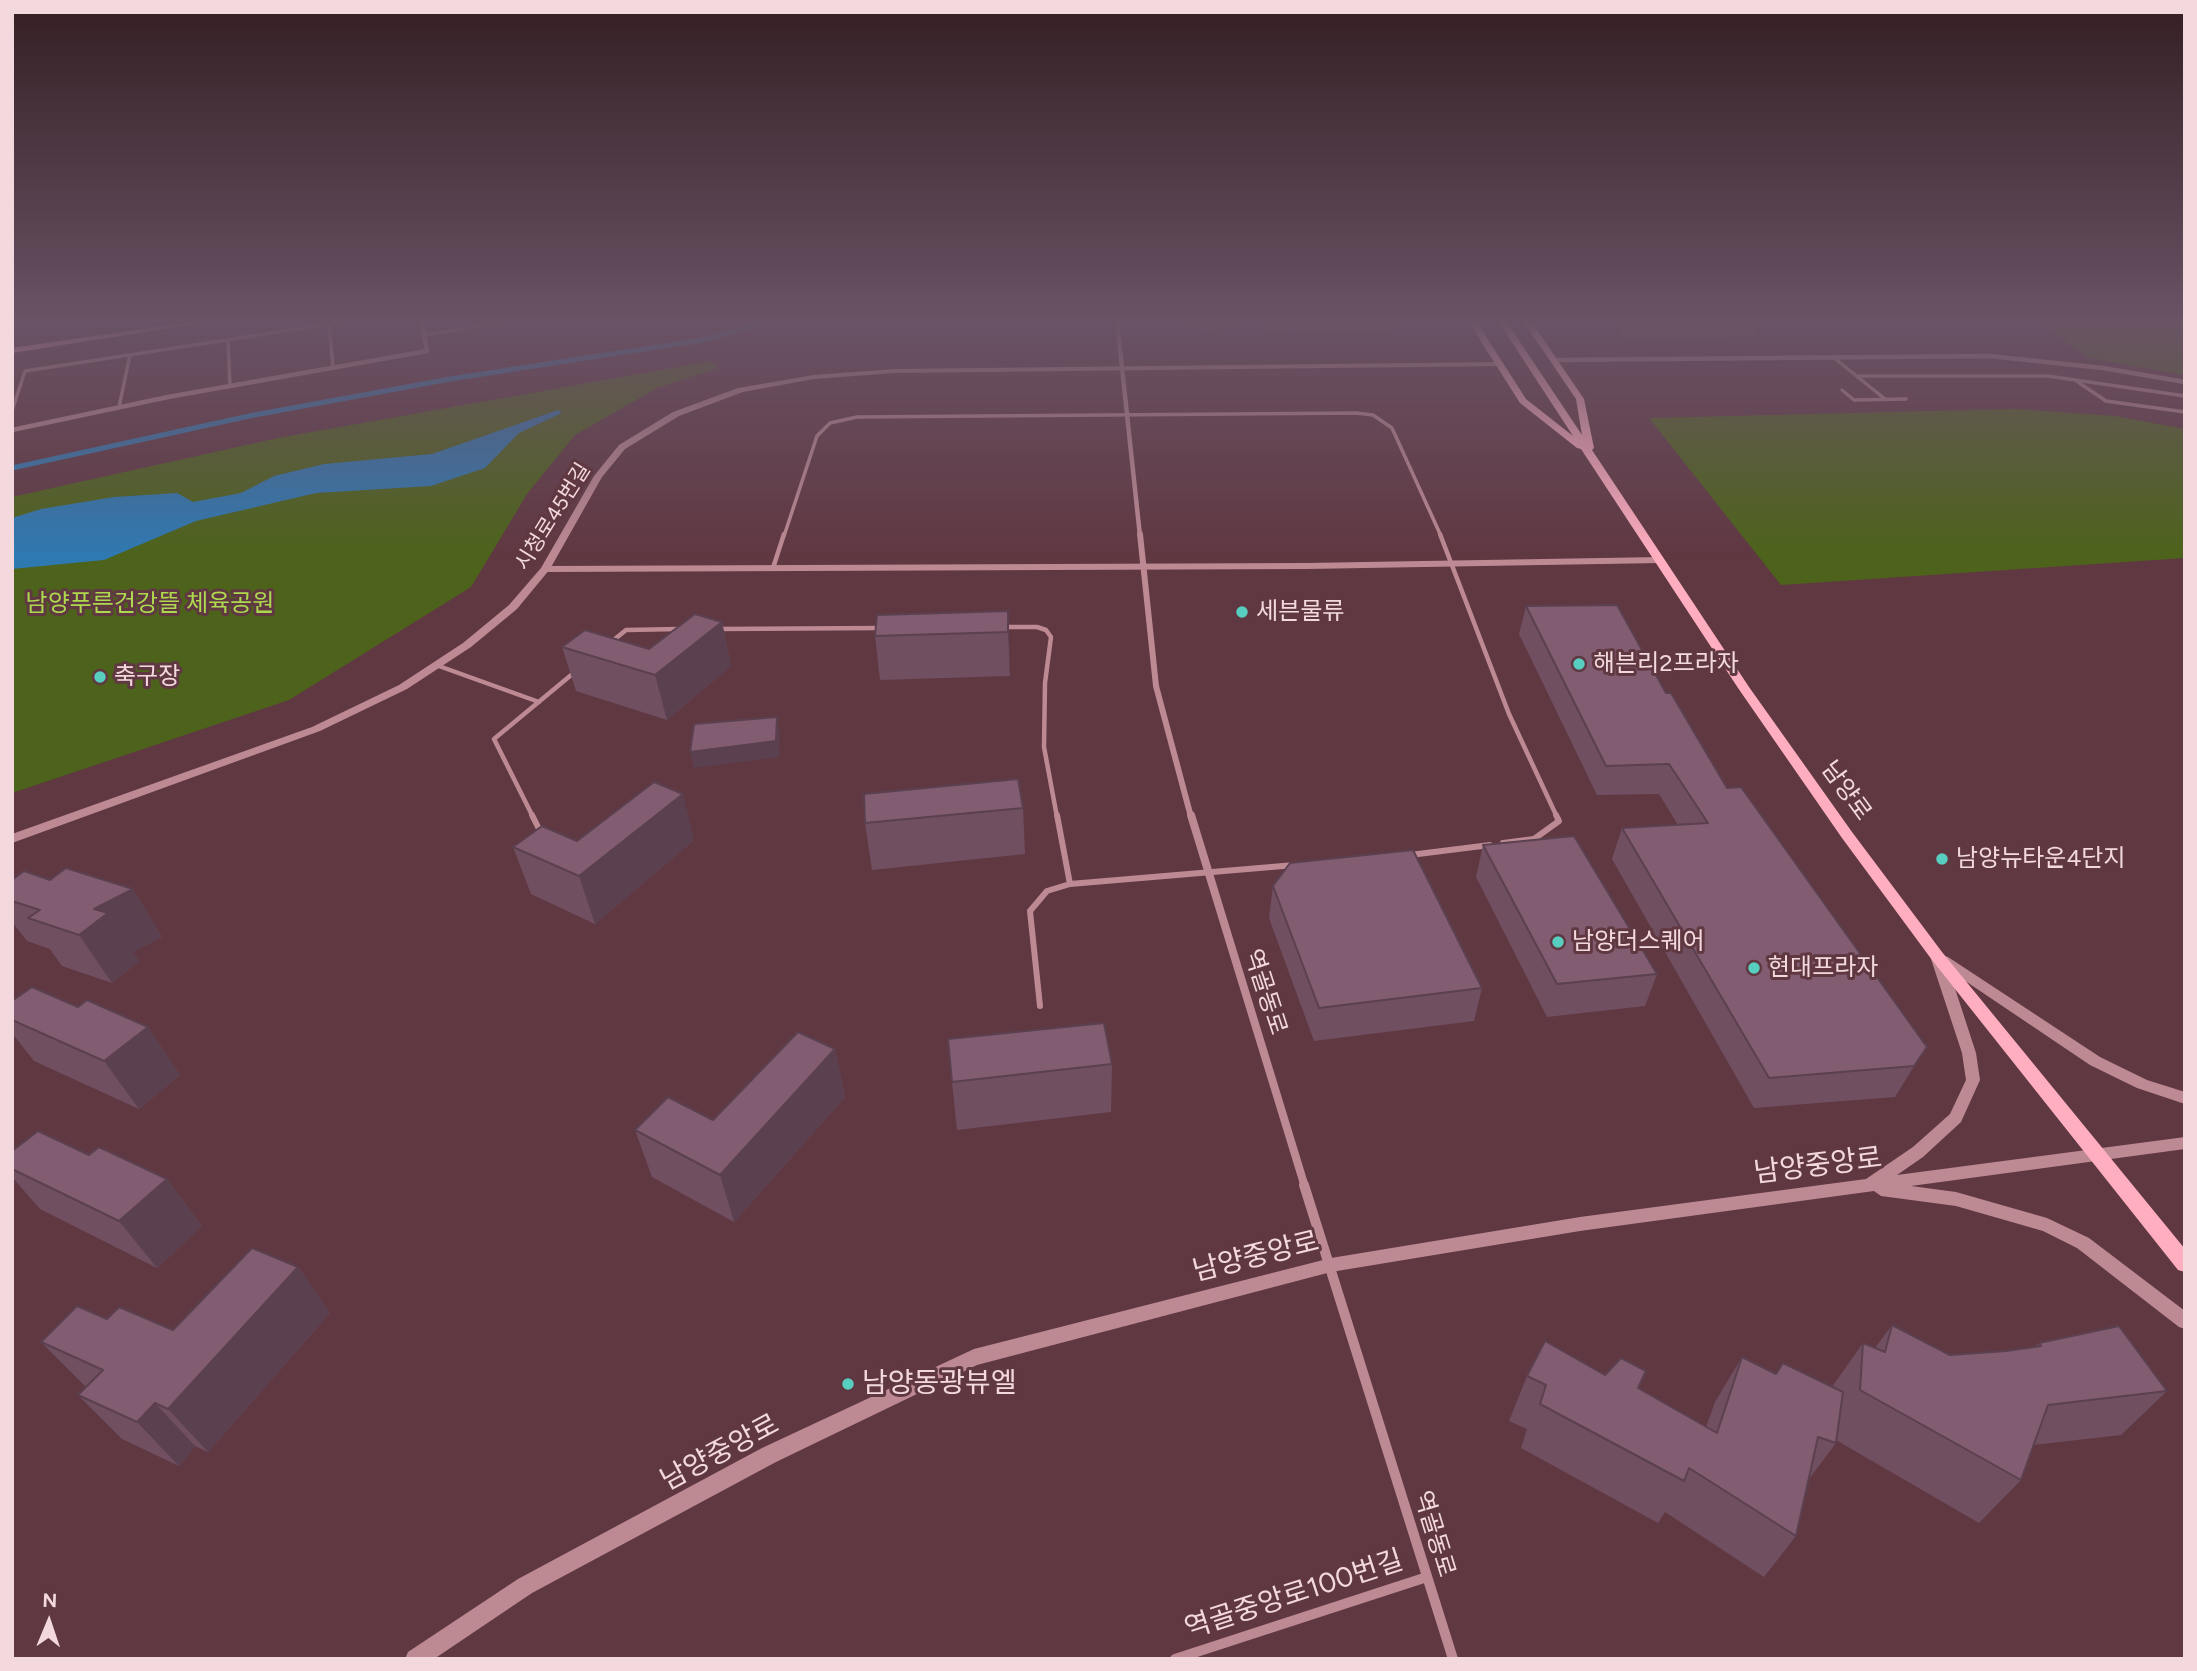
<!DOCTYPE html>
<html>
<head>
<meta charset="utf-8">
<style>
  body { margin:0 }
  #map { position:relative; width:2197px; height:1671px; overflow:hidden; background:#603842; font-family:Figtree,sans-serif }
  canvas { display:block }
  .frame { position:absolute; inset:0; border:14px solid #f3d9de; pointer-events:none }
  .north { position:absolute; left:14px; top:1587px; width:70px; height:70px; -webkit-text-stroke:5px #603842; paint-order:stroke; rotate:2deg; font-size:19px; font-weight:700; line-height:28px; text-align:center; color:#f3d9de }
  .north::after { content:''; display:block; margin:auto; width:24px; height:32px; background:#f3d9de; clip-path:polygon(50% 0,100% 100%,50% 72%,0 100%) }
</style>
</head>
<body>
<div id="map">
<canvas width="2197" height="1671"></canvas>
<div class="frame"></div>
<div class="north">N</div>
</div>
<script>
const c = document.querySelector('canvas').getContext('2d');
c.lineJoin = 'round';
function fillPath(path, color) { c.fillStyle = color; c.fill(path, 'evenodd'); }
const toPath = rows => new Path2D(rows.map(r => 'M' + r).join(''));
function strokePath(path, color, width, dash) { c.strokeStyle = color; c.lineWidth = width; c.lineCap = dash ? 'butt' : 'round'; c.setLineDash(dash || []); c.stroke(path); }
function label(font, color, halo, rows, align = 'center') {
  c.font = font + ' Figtree,"Noto Sans KR",sans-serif'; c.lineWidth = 6; c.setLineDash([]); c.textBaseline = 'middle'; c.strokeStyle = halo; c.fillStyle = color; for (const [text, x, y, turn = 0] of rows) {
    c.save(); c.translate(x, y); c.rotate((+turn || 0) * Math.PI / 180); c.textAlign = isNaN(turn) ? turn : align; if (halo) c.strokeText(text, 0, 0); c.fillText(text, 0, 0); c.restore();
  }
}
const green = toPath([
  [2037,321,2185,321,2185,375,2089,358],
  [712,361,718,368,657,388,575,435,527,494,471,587,289,700,12,793,12,497,278,438],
  [2015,409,2115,416,2185,429,2185,558,1781,585,1649,418]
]);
const water = toPath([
  [558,410,562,413,519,433,485,468,431,486,316,493,196,521,104,560,12,569,12,518,41,509,114,497,177,493,193,502,241,493,274,476,324,464,432,454]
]);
const stream = toPath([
  [12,468,249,416,450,379,702,340,769,321]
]);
const serviceFar2 = toPath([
  [329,324,333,367],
  [424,335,510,321],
  [228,340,230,386],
  [1833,357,1885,399],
  [1857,376,2048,376,2185,396],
  [2075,380,2106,401,2185,412],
  [1842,390,1854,400,1906,399],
  [119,407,130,355],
  [12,411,25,371,350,321],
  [784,536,817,436,830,423,857,417,1356,413,1373,415,1392,428,1441,536]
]);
const serviceFar1 = toPath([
  [1440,534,1509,714,1557,817],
  [773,568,784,534],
  [1004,627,1037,627,1046,630,1051,637,1045,683,1044,747,1057,817],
  [717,629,883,628],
  [610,643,626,630,680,629],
  [436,665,539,702],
  [533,817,494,739,576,671]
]);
const service = toPath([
  [532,815,541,833],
  [1057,815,1070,884],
  [1503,843,1534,839,1559,821,1556,815],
  [1410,855,1490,845],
  [1040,1006,1030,911,1047,891,1070,884,1295,865]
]);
const minorFar3 = toPath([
  [1117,321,1140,536],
  [1554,360,1989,356,2103,368,2185,382],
  [12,430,168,397,427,351,422,321]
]);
const minorFar2 = toPath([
  [1140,534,1156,686,1191,817],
  [545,569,1306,566,1661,560]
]);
const minorFar1 = toPath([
  [1191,815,1305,1187]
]);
const minor = toPath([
  [1304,1185,1453,1659],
  [1175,1659,1427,1577]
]);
const tertiary = toPath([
  [1500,362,1504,364,1503,366,894,373,814,379,743,392,679,416,625,449,602,477,550,569,517,609,471,647,407,689,320,731,12,843,12,834,312,727,399,685,463,643,509,605,541,568,594,476,619,445,673,412,738,388,814,375,894,369,1500,362],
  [1938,954,1948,957,2100,1057,2147,1080,2185,1092,2185,1104,2137,1088,2090,1065,1949,970,1976,1053,1980,1080,1961,1122,1923,1157,1897,1175,2185,1137,2185,1149,1911,1186,1956,1192,2047,1218,2089,1238,2185,1311,2185,1329,2179,1327,2077,1248,2043,1231,1956,1206,1881,1196,1874,1191,1580,1231,1331,1272,977,1365,776,1462,532,1593,434,1659,405,1659,408,1652,518,1579,762,1448,974,1349,1331,1258,1580,1217,1866,1179,1913,1147,1950,1114,1966,1080,1962,1053,1931,959,1933,956,1938,954]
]);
const secondary = toPath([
  [196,321,215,321,12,353,12,348,196,321],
  [1468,321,1476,321,1526,399,1573,436,1498,321,1506,321,1582,435,1576,399,1523,321,1531,321,1584,399,1594,448,1592,450,1749,687,1852,832,1942,952,2185,1249,2185,1272,2178,1270,1932,960,1842,838,1738,688,1581,449,1577,448,1520,403,1468,321]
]);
const wall = toPath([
  [1183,321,1246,321,1211,333],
  [1262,321,1396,321,1394,333,1265,334],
  [1611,321,1759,321,1754,336,1625,338],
  [1526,606,1666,693,1727,788,1927,1047,1895,1097,1754,1108,1612,859,1622,828,1678,825,1659,794,1597,795,1519,634],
  [1008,611,1010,676,880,680,875,636],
  [722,622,731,666,667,720,576,691,562,647,649,649],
  [1023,808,1025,854,872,870,865,823],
  [694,840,595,924,531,894,513,847,577,841],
  [1483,845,1657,974,1645,1006,1547,1017,1476,877],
  [12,880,50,880,133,889,162,937,133,952,139,961,112,983,62,966,50,949,27,941,12,922],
  [1273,886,1482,988,1474,1021,1314,1041,1269,918],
  [12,1001,78,1007,148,1027,180,1075,139,1109,34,1061,12,1033],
  [835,1049,845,1097,734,1222,652,1177,635,1130,713,1120],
  [1112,1064,1111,1112,957,1130,952,1082],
  [12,1151,89,1155,167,1179,202,1226,157,1268,40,1209,12,1177],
  [298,1267,330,1313,208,1452,195,1446,179,1466,122,1439,78,1395,86,1387,41,1342,107,1319,173,1330],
  [1892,1325,1950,1355,2006,1351,2035,1347,2039,1343,2167,1391,2121,1435,2033,1445,2021,1480,1979,1523,1836,1440,1836,1443,1809,1479,1796,1536,1764,1577,1665,1512,1658,1523,1521,1448,1527,1429,1509,1421,1527,1376,1605,1375,1638,1388,1706,1427,1715,1402,1742,1357,1776,1374,1832,1387,1863,1343,1875,1348]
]);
const shadedWall = toPath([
  [1211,321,1246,321,1211,333],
  [1008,611,1010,655,1010,676,1008,632],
  [722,622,731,666,667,720,655,675],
  [777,717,780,733,779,757,694,768,690,752],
  [683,794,694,840,595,924,579,876],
  [133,889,162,937,133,952,139,961,112,983,79,935,94,909],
  [148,1027,180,1075,139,1109,104,1061],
  [1927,1047,1908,1077,1895,1097,1914,1066],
  [835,1049,845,1097,734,1222,720,1175],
  [167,1179,202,1226,157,1268,119,1221],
  [298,1267,330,1313,208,1452,168,1409],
  [155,1403,195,1446,179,1466,137,1422]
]);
const building = toPath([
  [1617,605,1666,693,1671,693,1727,788,1741,787,1927,1047,1914,1066,1769,1078,1622,828,1708,823,1669,764,1606,766,1526,606,1617,605],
  [1008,611,1008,632,875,636,877,615,1008,611],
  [695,614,722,622,655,675,562,647,585,630,649,649,695,614],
  [777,717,776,741,690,752,694,724,777,717],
  [1018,779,1023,808,865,823,864,794,1018,779],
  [654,782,683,794,579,876,513,847,542,826,577,841,654,782],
  [1574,836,1657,974,1557,984,1483,845,1574,836],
  [1413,850,1482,988,1319,1008,1273,886,1290,863,1413,850],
  [66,868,133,889,94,909,108,913,79,935,28,918,40,910,12,901,12,880,24,871,50,880,66,868],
  [32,987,78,1007,87,1000,148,1027,104,1061,12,1020,12,1001,32,987],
  [1104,1023,1112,1064,952,1082,948,1039,1104,1023],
  [798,1032,835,1049,720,1175,635,1130,668,1097,713,1120,798,1032],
  [38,1131,89,1155,99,1147,167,1179,119,1221,12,1169,12,1151,38,1131],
  [252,1248,298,1267,168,1409,155,1403,137,1422,78,1395,103,1370,41,1342,77,1306,107,1319,119,1307,173,1330,252,1248],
  [1892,1325,1950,1355,2006,1351,2041,1346,2039,1343,2119,1326,2167,1391,2048,1405,2021,1480,1860,1390,1863,1343,1885,1352,1892,1325],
  [1545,1341,1605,1375,1621,1358,1646,1371,1638,1388,1717,1433,1742,1357,1776,1374,1783,1363,1843,1392,1836,1443,1818,1437,1796,1536,1689,1468,1684,1481,1540,1404,1546,1385,1527,1376,1545,1341]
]);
const markers = [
  [1242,612,7,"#58cec0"],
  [1579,664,7,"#58cec0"],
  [100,677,7,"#58cec0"],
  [1942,859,7,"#58cec0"],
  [1558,942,7,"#58cec0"],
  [1754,968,7,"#58cec0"],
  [848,1384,7,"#58cec0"]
];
const farStreetnames = [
  ["시청로45번길",553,517,-58]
];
const parkNames = [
  ["남양푸른건강뜰 체육공원",150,604]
];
const poiNames = [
  ["세븐물류",1256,612],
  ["해븐리2프라자",1593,664],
  ["축구장",114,677],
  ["남양뉴타운4단지",1956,859],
  ["남양더스퀘어",1572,942],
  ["현대프라자",1768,968]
];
const streetNames = [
  ["남양로",1846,791,54],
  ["역골동로",1265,992,72],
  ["역골동로",1434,1534,73]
];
const nearStreetnames = [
  ["남양중앙로",1818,1166,-7],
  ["남양중앙로",1256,1257,-14],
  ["남양중앙로",720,1453,-28],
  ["역골중앙로100번길",1294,1595,-18]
];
const nearPoinames = [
  ["남양동광뷰엘",862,1384]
];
fillPath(green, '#4d631b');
fillPath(water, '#2f79b1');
strokePath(stream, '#2f79b1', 5);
strokePath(serviceFar2, '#bd8a94', 3.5);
strokePath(serviceFar1, '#bd8a94', 4.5);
strokePath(service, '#bd8a94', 6);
strokePath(minorFar3, '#bd8a94', 4.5);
strokePath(minorFar2, '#bd8a94', 6);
strokePath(minorFar1, '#bd8a94', 8);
strokePath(minor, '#bd8a94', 10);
fillPath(tertiary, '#bd8a94');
fillPath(secondary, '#ffaec0');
fillPath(wall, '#704f61');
fillPath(shadedWall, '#5b404f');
fillPath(building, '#825c71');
strokePath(building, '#5b404f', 2);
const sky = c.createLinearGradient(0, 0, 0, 555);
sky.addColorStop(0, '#351f24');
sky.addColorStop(0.58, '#695365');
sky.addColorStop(1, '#69536500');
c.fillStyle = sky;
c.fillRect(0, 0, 2197, 555);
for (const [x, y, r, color] of markers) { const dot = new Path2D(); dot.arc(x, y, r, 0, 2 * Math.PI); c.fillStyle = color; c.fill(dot); strokePath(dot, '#603842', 2.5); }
label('21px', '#f3d9de', '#603842', farStreetnames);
label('24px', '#add94e', '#603842', parkNames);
label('24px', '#f3d9de', '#603842', poiNames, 'left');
label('24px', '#f3d9de', '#603842', streetNames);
label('28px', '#f3d9de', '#603842', nearStreetnames);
label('28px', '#f3d9de', '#603842', nearPoinames, 'left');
</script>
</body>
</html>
